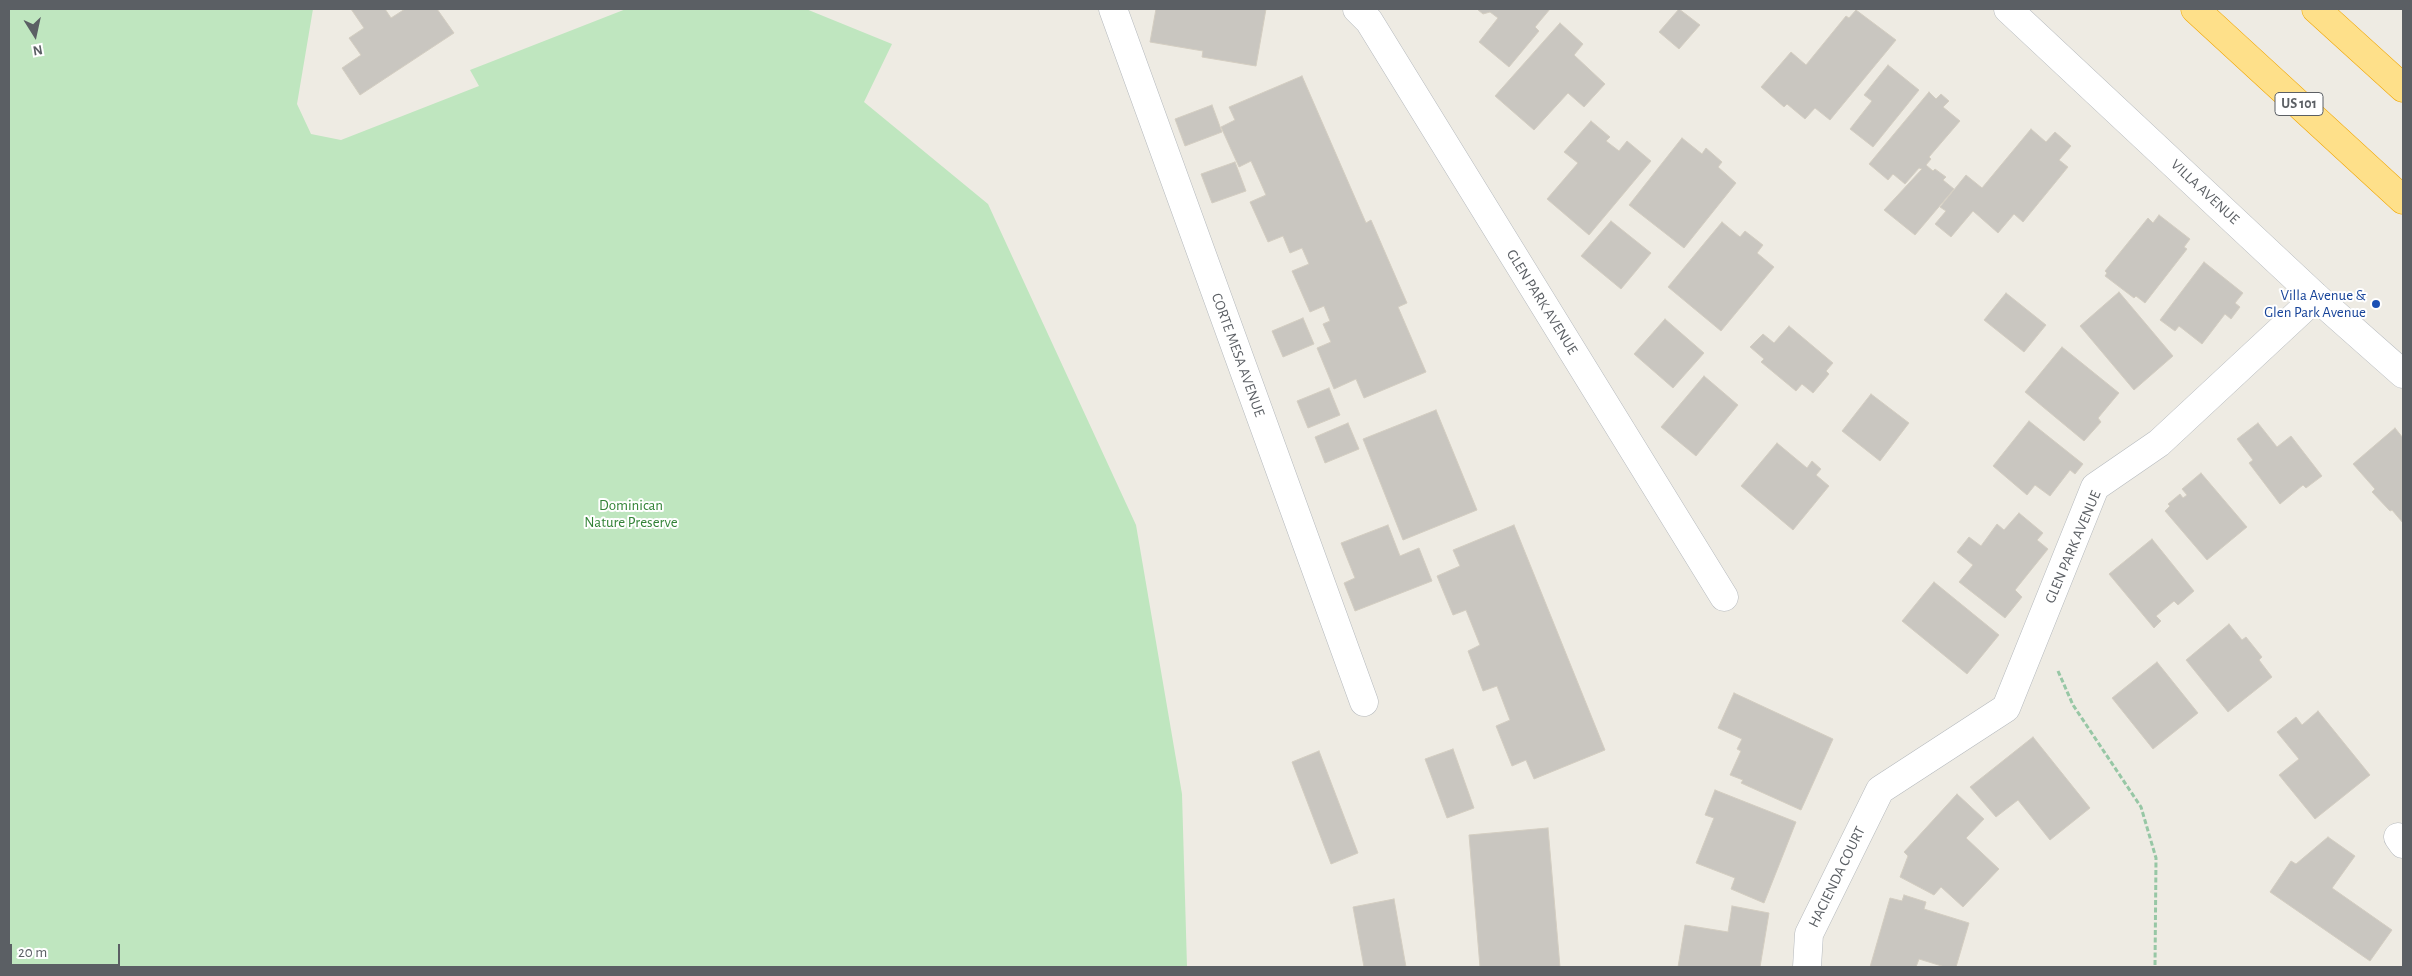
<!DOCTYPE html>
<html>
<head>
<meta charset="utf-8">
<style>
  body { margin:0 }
  #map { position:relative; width:2412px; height:976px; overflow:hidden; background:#eeebe3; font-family:"Alegreya Sans",sans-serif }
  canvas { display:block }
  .frame { position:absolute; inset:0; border:10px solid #5b5f64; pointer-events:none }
  .north { position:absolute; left:10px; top:10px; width:50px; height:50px; -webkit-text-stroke:4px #fff; paint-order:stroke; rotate:170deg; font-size:14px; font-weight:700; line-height:20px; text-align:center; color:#5b5f64 }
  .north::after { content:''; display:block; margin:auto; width:18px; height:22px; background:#5b5f64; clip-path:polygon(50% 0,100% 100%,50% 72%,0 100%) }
  .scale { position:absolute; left:10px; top:944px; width:110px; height:22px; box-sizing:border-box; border:2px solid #5b5f64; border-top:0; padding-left:6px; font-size:15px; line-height:18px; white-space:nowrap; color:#5b5f64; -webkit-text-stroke:4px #fff; paint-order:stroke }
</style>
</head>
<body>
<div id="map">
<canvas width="2412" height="976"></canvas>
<div class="frame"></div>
<div class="north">N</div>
<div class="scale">20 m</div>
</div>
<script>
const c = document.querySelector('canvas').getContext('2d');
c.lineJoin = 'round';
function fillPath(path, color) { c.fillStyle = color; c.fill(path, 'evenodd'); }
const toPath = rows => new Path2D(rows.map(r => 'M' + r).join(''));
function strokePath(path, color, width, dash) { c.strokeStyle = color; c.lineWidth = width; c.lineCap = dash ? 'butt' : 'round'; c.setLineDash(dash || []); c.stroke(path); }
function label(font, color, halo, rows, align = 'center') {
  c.font = font + ' "Alegreya Sans",sans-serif'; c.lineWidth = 4; c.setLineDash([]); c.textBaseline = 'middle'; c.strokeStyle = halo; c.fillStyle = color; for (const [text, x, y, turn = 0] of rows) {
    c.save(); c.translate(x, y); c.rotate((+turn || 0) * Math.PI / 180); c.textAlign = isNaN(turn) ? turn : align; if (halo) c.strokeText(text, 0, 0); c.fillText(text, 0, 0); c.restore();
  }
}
const green = toPath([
  [9,9,313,9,297,104,311,134,341,140,479,86,470,70,626,9,806,9,892,44,864,102,988,204,1136,525,1182,794,1187,967,9,967]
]);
const building = toPath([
  [351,9,385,9,391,18,405,9,437,9,454,33,360,95,342,68,361,55,349,38,364,28,351,9],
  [1156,9,1266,9,1256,66,1202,57,1203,51,1150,42,1156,9],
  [1477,9,1550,9,1535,27,1539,31,1509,67,1479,42,1498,18,1490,12,1483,14,1477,9],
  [1679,9,1700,25,1679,49,1659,32,1679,9],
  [1856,10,1896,40,1830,120,1815,108,1805,119,1787,104,1784,107,1761,87,1791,52,1806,65,1846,16,1849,18,1856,10],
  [1560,23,1583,44,1574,55,1605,84,1584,107,1568,93,1534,130,1495,96,1560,23],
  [1888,65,1919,90,1873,147,1850,129,1872,101,1864,95,1888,65],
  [1302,76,1366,223,1371,220,1407,303,1398,307,1426,372,1364,398,1356,379,1334,389,1317,348,1331,342,1323,324,1330,321,1324,306,1310,312,1292,271,1309,264,1302,248,1290,253,1283,236,1268,242,1250,202,1266,195,1251,161,1239,167,1221,127,1235,120,1229,107,1302,76],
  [1929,92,1936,99,1941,94,1949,101,1943,107,1960,121,1929,157,1931,159,1926,165,1933,171,1935,169,1946,177,1943,180,1954,189,1915,235,1884,210,1922,169,1919,168,1905,184,1893,174,1888,180,1869,164,1929,92],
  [1212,105,1222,132,1185,146,1175,119,1212,105],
  [1591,121,1610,137,1606,141,1619,151,1627,141,1651,161,1589,235,1547,199,1578,163,1564,152,1591,121],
  [2031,129,2046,142,2055,132,2071,146,2059,160,2068,167,2023,222,2014,214,1998,233,1973,211,1951,237,1935,224,1946,211,1940,207,1966,175,1982,188,2031,129],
  [1682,138,1702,154,1706,148,1722,162,1718,167,1736,183,1684,248,1629,205,1682,138],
  [1235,162,1246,191,1212,203,1201,174,1235,162],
  [2159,215,2190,239,2184,247,2187,249,2145,303,2136,296,2134,298,2105,276,2107,273,2105,271,2148,218,2153,223,2159,215],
  [1611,221,1651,253,1621,289,1581,256,1611,221],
  [1722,222,1740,237,1745,231,1763,245,1757,253,1774,267,1721,331,1668,287,1722,222],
  [2204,262,2243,293,2235,303,2240,307,2231,319,2225,314,2202,344,2179,326,2175,331,2160,320,2204,262],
  [2119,292,2173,356,2134,390,2080,326,2119,292],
  [2006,293,2046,325,2024,352,1984,320,2006,293],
  [1303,318,1314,344,1283,357,1272,331,1303,318],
  [1665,319,1704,353,1673,388,1634,354,1665,319],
  [1789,326,1833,363,1826,371,1829,374,1813,393,1802,384,1796,391,1761,362,1764,359,1750,347,1763,334,1774,343,1789,326],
  [2062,347,2119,393,2098,418,2101,422,2084,441,2025,392,2062,347],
  [1704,376,1738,405,1696,456,1661,427,1704,376],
  [1329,388,1340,415,1308,428,1297,401,1329,388],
  [1871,394,1909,423,1880,461,1842,431,1871,394],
  [1436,410,1477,510,1403,540,1363,439,1436,410],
  [2029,421,2083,464,2075,474,2070,470,2050,496,2035,485,2027,495,1993,466,2029,421],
  [1348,423,1359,449,1325,463,1315,437,1348,423],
  [2258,423,2277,447,2291,436,2322,476,2306,488,2303,485,2280,504,2249,463,2253,460,2237,439,2258,423],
  [2395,428,2403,438,2403,523,2392,510,2390,511,2372,492,2375,489,2353,464,2395,428],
  [1777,443,1807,468,1812,461,1821,469,1816,475,1829,486,1793,530,1741,486,1777,443],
  [2201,473,2247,527,2207,560,2165,511,2170,506,2168,504,2180,494,2183,498,2187,495,2182,489,2201,473],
  [2019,513,2043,533,2037,540,2048,549,2015,590,2022,597,2005,618,1959,582,1973,565,1957,552,1969,537,1981,546,1997,524,2004,530,2019,513],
  [1388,525,1400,556,1419,548,1432,581,1355,611,1344,583,1355,578,1341,543,1388,525],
  [1514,525,1605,750,1534,779,1526,760,1512,766,1496,726,1510,720,1497,686,1483,691,1468,651,1480,645,1466,610,1453,615,1437,576,1460,566,1453,550,1514,525],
  [2152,539,2194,591,2178,605,2174,601,2156,616,2161,621,2154,628,2109,574,2152,539],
  [1934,582,1999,635,1967,674,1902,621,1934,582],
  [2229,624,2242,640,2246,637,2262,657,2259,660,2272,677,2228,712,2186,660,2229,624],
  [2157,662,2198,713,2153,749,2112,698,2157,662],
  [1734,693,1833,739,1801,810,1741,783,1743,780,1730,775,1741,751,1737,749,1742,739,1718,728,1734,693],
  [2318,711,2370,775,2315,819,2279,775,2299,759,2277,732,2296,717,2302,725,2318,711],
  [2033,737,2090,808,2050,840,2018,800,1996,817,1970,787,2033,737],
  [1453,749,1474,808,1447,818,1425,759,1453,749],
  [1319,751,1358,853,1331,864,1292,762,1319,751],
  [1715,790,1796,822,1764,903,1731,889,1735,878,1696,863,1714,818,1705,815,1715,790],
  [1957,794,1984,819,1966,838,1999,869,1963,907,1941,887,1934,895,1900,877,1908,856,1904,852,1957,794],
  [1548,828,1560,967,1480,967,1469,835,1548,828],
  [2328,837,2355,856,2332,888,2392,930,2370,961,2270,892,2291,861,2296,864,2328,837],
  [1904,895,1926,902,1924,909,1969,923,1956,967,1945,967,1919,959,1916,967,1870,967,1890,898,1902,901,1904,895],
  [1394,899,1406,967,1364,967,1353,907,1394,899],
  [1732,906,1769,913,1760,967,1678,967,1685,925,1728,932,1732,906]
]);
const path = toPath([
  [2058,671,2073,705,2141,807,2156,858,2155,967]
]);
const minor = toPath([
  [1113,9,1364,702],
  [1357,9,1369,21,1724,597],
  [2398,837,2403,844],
  [1807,967,1809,934,1880,790,2006,708,2095,487,2159,443,2316,297]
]);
const tertiary = toPath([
  [2008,9,2316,297,2403,374]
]);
const motorway = toPath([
  [2195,9,2403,200],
  [2316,9,2403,88]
]);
const markers = [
  [2376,304,5,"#1a4fb4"]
];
const shields = [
  [2299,104,48]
];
const shieldNames = [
  ["US 101",2299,104]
];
const streetNames = [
  ["VILLA AVENUE",2205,192,43],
  ["GLEN PARK AVENUE",1542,302,58],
  ["CORTE MESA AVENUE",1238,355,70],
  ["GLEN PARK AVENUE",2073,547,-67],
  ["HACIENDA COURT",1837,877,-64]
];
const transitNames = [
  ["Villa Avenue &",2366,295],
  ["Glen Park Avenue",2366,312]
];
const parkNames = [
  ["Dominican",631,505],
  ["Nature Preserve",631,522]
];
fillPath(green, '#bfe6bf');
fillPath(building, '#c9c6c0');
strokePath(building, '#d3cdc1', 1);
strokePath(minor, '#b5b9bd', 29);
strokePath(tertiary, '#b5b9bd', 29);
strokePath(motorway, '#f0a500', 29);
strokePath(path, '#97c7a5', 3, [5, 2.5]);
strokePath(minor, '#fff', 28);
strokePath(tertiary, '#fff', 28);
strokePath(motorway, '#fee08a', 28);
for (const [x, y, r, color] of markers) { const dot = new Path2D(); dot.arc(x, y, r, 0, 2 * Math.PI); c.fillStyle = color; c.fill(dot); strokePath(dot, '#fff', 2); }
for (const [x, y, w] of shields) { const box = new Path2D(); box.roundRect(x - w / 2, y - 11.5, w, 23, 4); c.fillStyle = '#fff'; c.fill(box); strokePath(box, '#5b5f64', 1); }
label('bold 14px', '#5b5f64', null, shieldNames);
label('15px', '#5b5f64', '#fff', streetNames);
label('15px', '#164399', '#fff', transitNames, 'right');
label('15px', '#338337', '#fff', parkNames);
</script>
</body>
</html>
